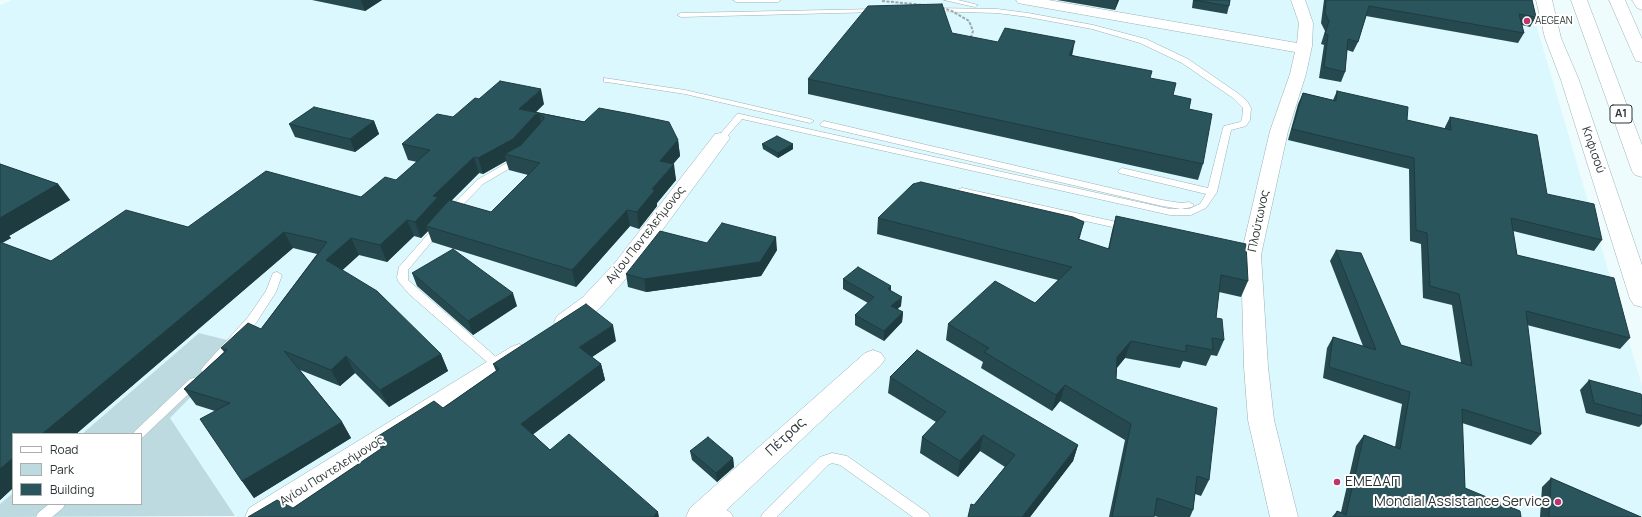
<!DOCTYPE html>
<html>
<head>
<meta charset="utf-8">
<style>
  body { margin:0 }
  #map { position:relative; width:1642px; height:517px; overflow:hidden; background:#effcfe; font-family:Manrope,sans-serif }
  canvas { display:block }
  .legend { position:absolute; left:12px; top:433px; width:130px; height:72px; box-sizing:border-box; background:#fff; border:1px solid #abaeaf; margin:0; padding:5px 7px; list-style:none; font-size:12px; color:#2d3436 }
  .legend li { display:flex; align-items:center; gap:8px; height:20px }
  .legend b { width:20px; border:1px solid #abaeaf }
</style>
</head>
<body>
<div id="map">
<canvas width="1642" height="517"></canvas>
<ul class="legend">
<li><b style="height:5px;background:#fff"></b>Road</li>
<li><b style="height:11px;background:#bcdadf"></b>Park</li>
<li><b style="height:11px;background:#2b555c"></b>Building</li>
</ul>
</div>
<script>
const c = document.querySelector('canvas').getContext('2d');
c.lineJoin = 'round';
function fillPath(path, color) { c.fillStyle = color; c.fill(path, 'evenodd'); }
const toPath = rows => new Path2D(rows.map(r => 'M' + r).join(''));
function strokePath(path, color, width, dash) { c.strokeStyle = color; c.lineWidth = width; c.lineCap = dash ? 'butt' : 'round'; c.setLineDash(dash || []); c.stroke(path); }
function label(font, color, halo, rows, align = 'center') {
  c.font = font + ' Manrope,sans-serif'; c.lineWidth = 4; c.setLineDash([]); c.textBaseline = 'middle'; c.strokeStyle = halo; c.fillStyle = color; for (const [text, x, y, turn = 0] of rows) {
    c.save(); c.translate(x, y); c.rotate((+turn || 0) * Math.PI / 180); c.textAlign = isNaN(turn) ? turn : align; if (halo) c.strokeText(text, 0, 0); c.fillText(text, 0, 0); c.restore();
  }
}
const built = toPath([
  [12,0,1529,0,1642,386,1642,517,236,517,170,418,243,344,199,333,82,434,13,434,13,493,0,504,0,5]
]);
const green = toPath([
  [199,333,243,344,170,418,235,516,0,517,0,504,13,493,13,504,141,504,141,434,82,434]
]);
const path = toPath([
  [882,1,914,4]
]);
const service = toPath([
  [733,0,781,0,778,2,736,2,733,0],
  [944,0,958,0,978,5,975,7,944,0],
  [930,8,997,9,1028,13,1093,25,1146,39,1188,59,1239,94,1247,101,1251,108,1250,120,1246,126,1231,130,1217,192,1206,208,1191,215,1170,215,742,119,724,140,721,141,717,138,737,114,740,114,1170,209,1189,209,1200,204,1206,194,1119,173,1118,171,1122,168,1208,188,1223,128,1224,126,1240,122,1242,120,1243,108,1233,98,1182,63,1140,43,1092,29,1028,17,997,13,928,11,928,9,930,8],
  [876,9,878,10,878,12,681,17,677,15,681,13,876,9],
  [604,78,685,90,810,119,814,121,810,123,685,94,607,82,604,82,604,78],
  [824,121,1162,200,1181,203,1189,202,1194,205,1192,207,1181,209,1162,206,821,126,820,124,824,121],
  [519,156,522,157,523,159,522,161,483,184,453,215,447,215,445,213,447,211,477,180,519,156],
  [962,188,1126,224,1131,227,1126,230,959,193,957,191,959,189,962,188],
  [439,224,444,227,408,270,408,280,503,363,505,366,503,369,499,370,495,369,409,294,398,281,397,277,399,267,436,225,439,224],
  [277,272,282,275,276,292,256,323,211,373,207,374,203,373,201,370,203,367,248,317,266,291,273,273,277,272],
  [194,378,198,379,200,382,198,385,143,437,141,438,141,434,133,434,135,431,190,379,194,378],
  [832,453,847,456,928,513,930,517,913,517,840,465,832,463,828,465,777,517,761,517,763,513,820,457,832,453],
  [712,500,731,513,733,517,716,517,707,510,705,506,707,502,712,500],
  [49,504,65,504,63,508,52,517,36,517,38,513,49,504]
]);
const minor = toPath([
  [1016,0,1048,0,1297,43,1299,23,1291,0,1305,0,1313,23,1312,46,1306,74,1288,131,1261,255,1268,367,1274,420,1298,517,1270,517,1248,420,1244,367,1241,255,1270,131,1290,74,1295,52,1023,4,1018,3,1016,0],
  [721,133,727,134,730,138,630,274,599,309,573,328,565,330,557,328,554,322,557,316,583,297,614,264,715,134,721,133],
  [519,344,527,347,531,353,527,359,282,517,245,517,249,508,511,347,519,344],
  [873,350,881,353,885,359,881,365,719,517,686,517,690,508,865,353,873,350]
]);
const secondary = toPath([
  [1536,0,1552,0,1561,38,1579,80,1642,265,1642,307,1634,305,1630,299,1561,80,1545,38,1536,0]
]);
const motorway = toPath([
  [1571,0,1587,0,1642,145,1642,177,1635,175,1632,171,1571,0],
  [1609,0,1625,0,1642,39,1642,62,1636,61,1634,57,1609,0],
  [1632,0,1642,0,1642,10,1637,8,1632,0]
]);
const pathBridge = toPath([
  [914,4,925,5],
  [942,8,952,11,969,21,973,31,970,40]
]);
const wall = toPath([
  [312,0,382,0,365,11],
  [1057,0,1119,0,1115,10],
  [1193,0,1230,0,1229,6,1227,14,1192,8],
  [1324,0,1532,0,1536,17,1530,27,1522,25,1524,33,1518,43,1366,16,1358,42,1353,52,1347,50,1345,72,1341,82,1319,78,1324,45,1321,44,1325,31,1321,23],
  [1072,55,1150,78,1173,95,1189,109,1203,164,1198,180,808,94,808,79],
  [1337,91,1407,120,1445,129,1445,127,1450,117,1547,194,1602,240,1594,251,1513,231,1517,255,1630,338,1620,349,1527,325,1541,434,1531,445,1462,423,1465,488,1521,517,1332,517,1337,511,1341,512,1356,446,1364,435,1395,447,1402,404,1323,378,1327,348,1333,337,1363,346,1330,261,1336,250,1401,345,1461,363,1452,305,1423,298,1421,244,1410,241,1409,169,1288,140,1298,104,1303,93,1333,100],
  [479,99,544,104,536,112,678,140,680,156,673,164,676,180,657,203,657,206,639,229,630,226,576,287,432,242,428,231,421,238,414,236,387,262,359,255,342,270,441,354,448,371,389,407,355,373,340,386,300,370,342,422,351,438,254,498,242,481,215,411,196,405,184,389,224,352,221,348,261,329,317,254,293,248,76,434,13,434,13,488,0,500,0,164,58,184,70,200,9,236,11,238,2,243,51,261,188,227,361,197,396,180,417,162,408,160,402,144,453,117],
  [506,161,509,170,528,175,491,212,451,201,479,173,483,174],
  [374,121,379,134,355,152,295,137,289,124],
  [762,144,793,144,793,149,778,158,763,149],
  [1116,216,1248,281,1241,297,1219,292,1216,318,1224,340,1217,356,1211,355,1206,366,1183,361,1180,368,1125,358,1117,368,1116,379,1209,480,1201,496,1195,494,1193,510,1190,517,1158,517,1154,516,1154,517,1109,517,1125,440,1060,401,1052,411,981,368,983,362,946,340,948,324,1035,303,1058,280,877,234,878,218,1080,240,1108,249,1112,231],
  [707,243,777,250,761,276,646,292,628,287,626,274],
  [412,273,517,306,473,335,417,286],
  [843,279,891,291,901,306,897,309,903,312,902,322,884,341,855,325,855,315,868,303,843,289],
  [616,341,592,357,601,364,605,380,533,434,550,450,658,512,293,508,381,449,375,438,443,408,496,371,493,364],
  [890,377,1078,445,1073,461,1030,517,968,517,974,505,1005,467,980,451,958,477,920,453,922,437,936,422,888,393],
  [1589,380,1642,396,1642,424,1639,427,1586,413,1580,390],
  [690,451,733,458,734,467,717,482,692,460],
  [1551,478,1641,517,1540,517,1542,487]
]);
const shadedWall = toPath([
  [361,0,382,0,365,11],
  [1117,0,1119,0,1115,10],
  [1075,41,1072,56,1069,55],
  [541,89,544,104,523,125,519,109],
  [539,114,543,130,517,155,505,154,506,161,483,174,478,158,535,115],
  [374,121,379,134,355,152,350,139],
  [678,140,680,156,662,177,660,161],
  [793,144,793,149,778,158,778,153],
  [474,157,479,173,426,226,428,231,421,238,415,222,433,196],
  [674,164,676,180,657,203,657,206,639,229,637,212,652,189],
  [58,184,70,200,9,236,11,238,0,244,0,218],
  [627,210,630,226,576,287,572,270],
  [407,220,414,236,387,262,380,245],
  [1084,222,1080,237,1074,255,1078,239],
  [284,232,293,248,76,434,42,434],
  [776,237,777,250,761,276,646,292,644,279],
  [351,238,359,255,335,277,326,260],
  [891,286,891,295,888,289],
  [513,293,517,306,473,335,468,321],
  [902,297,901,306,890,316,891,306],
  [903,312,902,322,884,341,884,331],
  [613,325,616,341,583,363,579,347],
  [1131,341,1125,358,1112,373,1117,357],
  [441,354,448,371,389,407,380,390],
  [346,356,355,373,340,386,331,370],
  [601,364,605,380,527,439,521,424],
  [1065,385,1060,401,1052,411,1056,395],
  [342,422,351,438,254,498,242,481],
  [983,435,980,451,958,477,960,461],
  [1078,445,1073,461,1030,517,1022,517],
  [13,458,13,488,0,500,0,469],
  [733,458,734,467,717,482,716,473],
  [658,512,659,517,653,517]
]);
const building = toPath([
  [1194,0,1230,0,1229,6,1194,0],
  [1326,0,1532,0,1536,17,1519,14,1524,33,1369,6,1358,42,1348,39,1345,72,1324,67,1328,35,1325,34,1329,21,1325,13,1326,0],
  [942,4,952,33,998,42,1005,28,1075,41,1069,55,1152,71,1150,78,1176,83,1173,95,1191,99,1189,109,1212,114,1203,164,808,79,868,6,942,4],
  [500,81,541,89,519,109,584,122,599,108,631,114,669,122,678,140,660,161,674,164,652,189,655,190,637,212,627,210,572,270,426,226,449,200,491,212,540,163,505,154,521,145,544,119,544,117,539,114,535,115,513,139,478,158,474,157,433,196,438,197,415,222,407,220,380,245,351,238,326,260,377,291,441,354,380,390,346,356,331,370,284,351,342,422,242,481,200,419,230,403,184,389,227,350,221,348,248,323,261,329,327,242,284,232,42,434,13,434,13,458,0,469,0,242,51,261,126,210,188,227,266,171,361,197,385,177,396,180,430,150,402,144,437,114,453,117,475,98,479,99,500,81],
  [1337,91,1408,107,1407,120,1451,130,1450,117,1537,135,1547,194,1594,204,1602,240,1511,218,1517,255,1614,278,1630,338,1526,311,1541,434,1462,409,1465,488,1520,511,1521,517,1335,517,1337,511,1346,515,1364,435,1400,449,1410,392,1329,367,1333,337,1376,350,1336,250,1361,253,1401,345,1472,366,1459,294,1430,286,1427,233,1416,230,1414,158,1292,129,1303,93,1336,101,1337,91],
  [314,107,374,121,350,139,289,124,314,107],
  [777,136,793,144,778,153,762,144,777,136],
  [0,164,58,184,0,218,0,164],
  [921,182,1073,217,1084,222,1078,239,1109,249,1116,216,1246,244,1248,281,1221,275,1216,318,1222,319,1224,340,1212,338,1213,350,1186,345,1186,352,1131,341,1117,357,1116,379,1217,408,1209,480,1197,476,1193,510,1157,498,1154,517,1112,517,1131,424,1065,385,1056,395,984,352,989,348,948,324,995,281,1035,303,1072,267,878,218,913,184,921,182],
  [722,223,776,237,760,262,644,279,626,274,660,231,707,243,722,223],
  [453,249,513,293,468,321,412,273,453,249],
  [858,267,891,286,888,289,902,297,891,306,903,312,884,331,855,315,874,297,843,279,858,267],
  [586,304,613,325,579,347,601,364,521,424,550,450,569,434,658,512,653,517,248,517,277,500,293,508,385,446,375,438,434,401,443,408,499,369,493,364,586,304],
  [917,350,1078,445,1022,517,968,517,971,504,974,505,1015,455,983,435,960,461,922,437,946,412,890,377,917,350],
  [1589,380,1641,394,1642,396,1642,416,1594,403,1589,380],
  [708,437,733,458,716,473,690,451,708,437],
  [1551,478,1641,517,1549,517,1551,478]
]);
const markers = [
  [1527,21,4,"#be346d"],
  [1337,482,4,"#be346d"],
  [1558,502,4,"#be346d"]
];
const farPoinames = [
  ["AEGEAN",1535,21]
];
const shields = [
  [1621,114,22]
];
const shieldNames = [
  ["Α1",1621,114]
];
const streetNames = [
  ["Κηφισού",1593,150,71],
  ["Πλούτωνος",1259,221,-78],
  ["Αγίου Παντελεήμονος",646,235,-52],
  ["Αγίου Παντελεήμονος",332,471,-32]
];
const nearStreetnames = [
  ["Πέτρας",786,437,-43]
];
const nearPoinames = [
  ["ΕΜΕΔΑΠ",1345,482],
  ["Mondial Assistance Service",1550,502,"right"]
];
fillPath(built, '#daf8fd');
fillPath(green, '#bcdadf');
strokePath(service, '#9eb1b5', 1);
strokePath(minor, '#9eb1b5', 1);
strokePath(secondary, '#9eb1b5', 1);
strokePath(motorway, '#9eb1b5', 1);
strokePath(path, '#9da7a9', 2, [3, 1.5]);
fillPath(service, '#fff');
fillPath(minor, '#fff');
fillPath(secondary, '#fff');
fillPath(motorway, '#fff');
strokePath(pathBridge, '#9da7a9', 2, [3, 1.5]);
fillPath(wall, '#25494f');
fillPath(shadedWall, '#1e3c40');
fillPath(building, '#2b555c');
strokePath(building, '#1e3c40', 1);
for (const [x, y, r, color] of markers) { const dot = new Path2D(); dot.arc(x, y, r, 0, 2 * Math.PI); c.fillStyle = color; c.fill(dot); strokePath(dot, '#fff', 1.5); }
label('10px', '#2d3436', '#fff', farPoinames, 'left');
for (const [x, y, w] of shields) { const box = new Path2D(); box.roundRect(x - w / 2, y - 9, w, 18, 3); c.fillStyle = '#fff'; c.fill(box); strokePath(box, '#2d3436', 1); }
label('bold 11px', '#2d3436', null, shieldNames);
label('12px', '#2d3436', '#fff', streetNames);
label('14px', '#2d3436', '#fff', nearStreetnames);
label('14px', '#2d3436', '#fff', nearPoinames, 'left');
</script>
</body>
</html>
